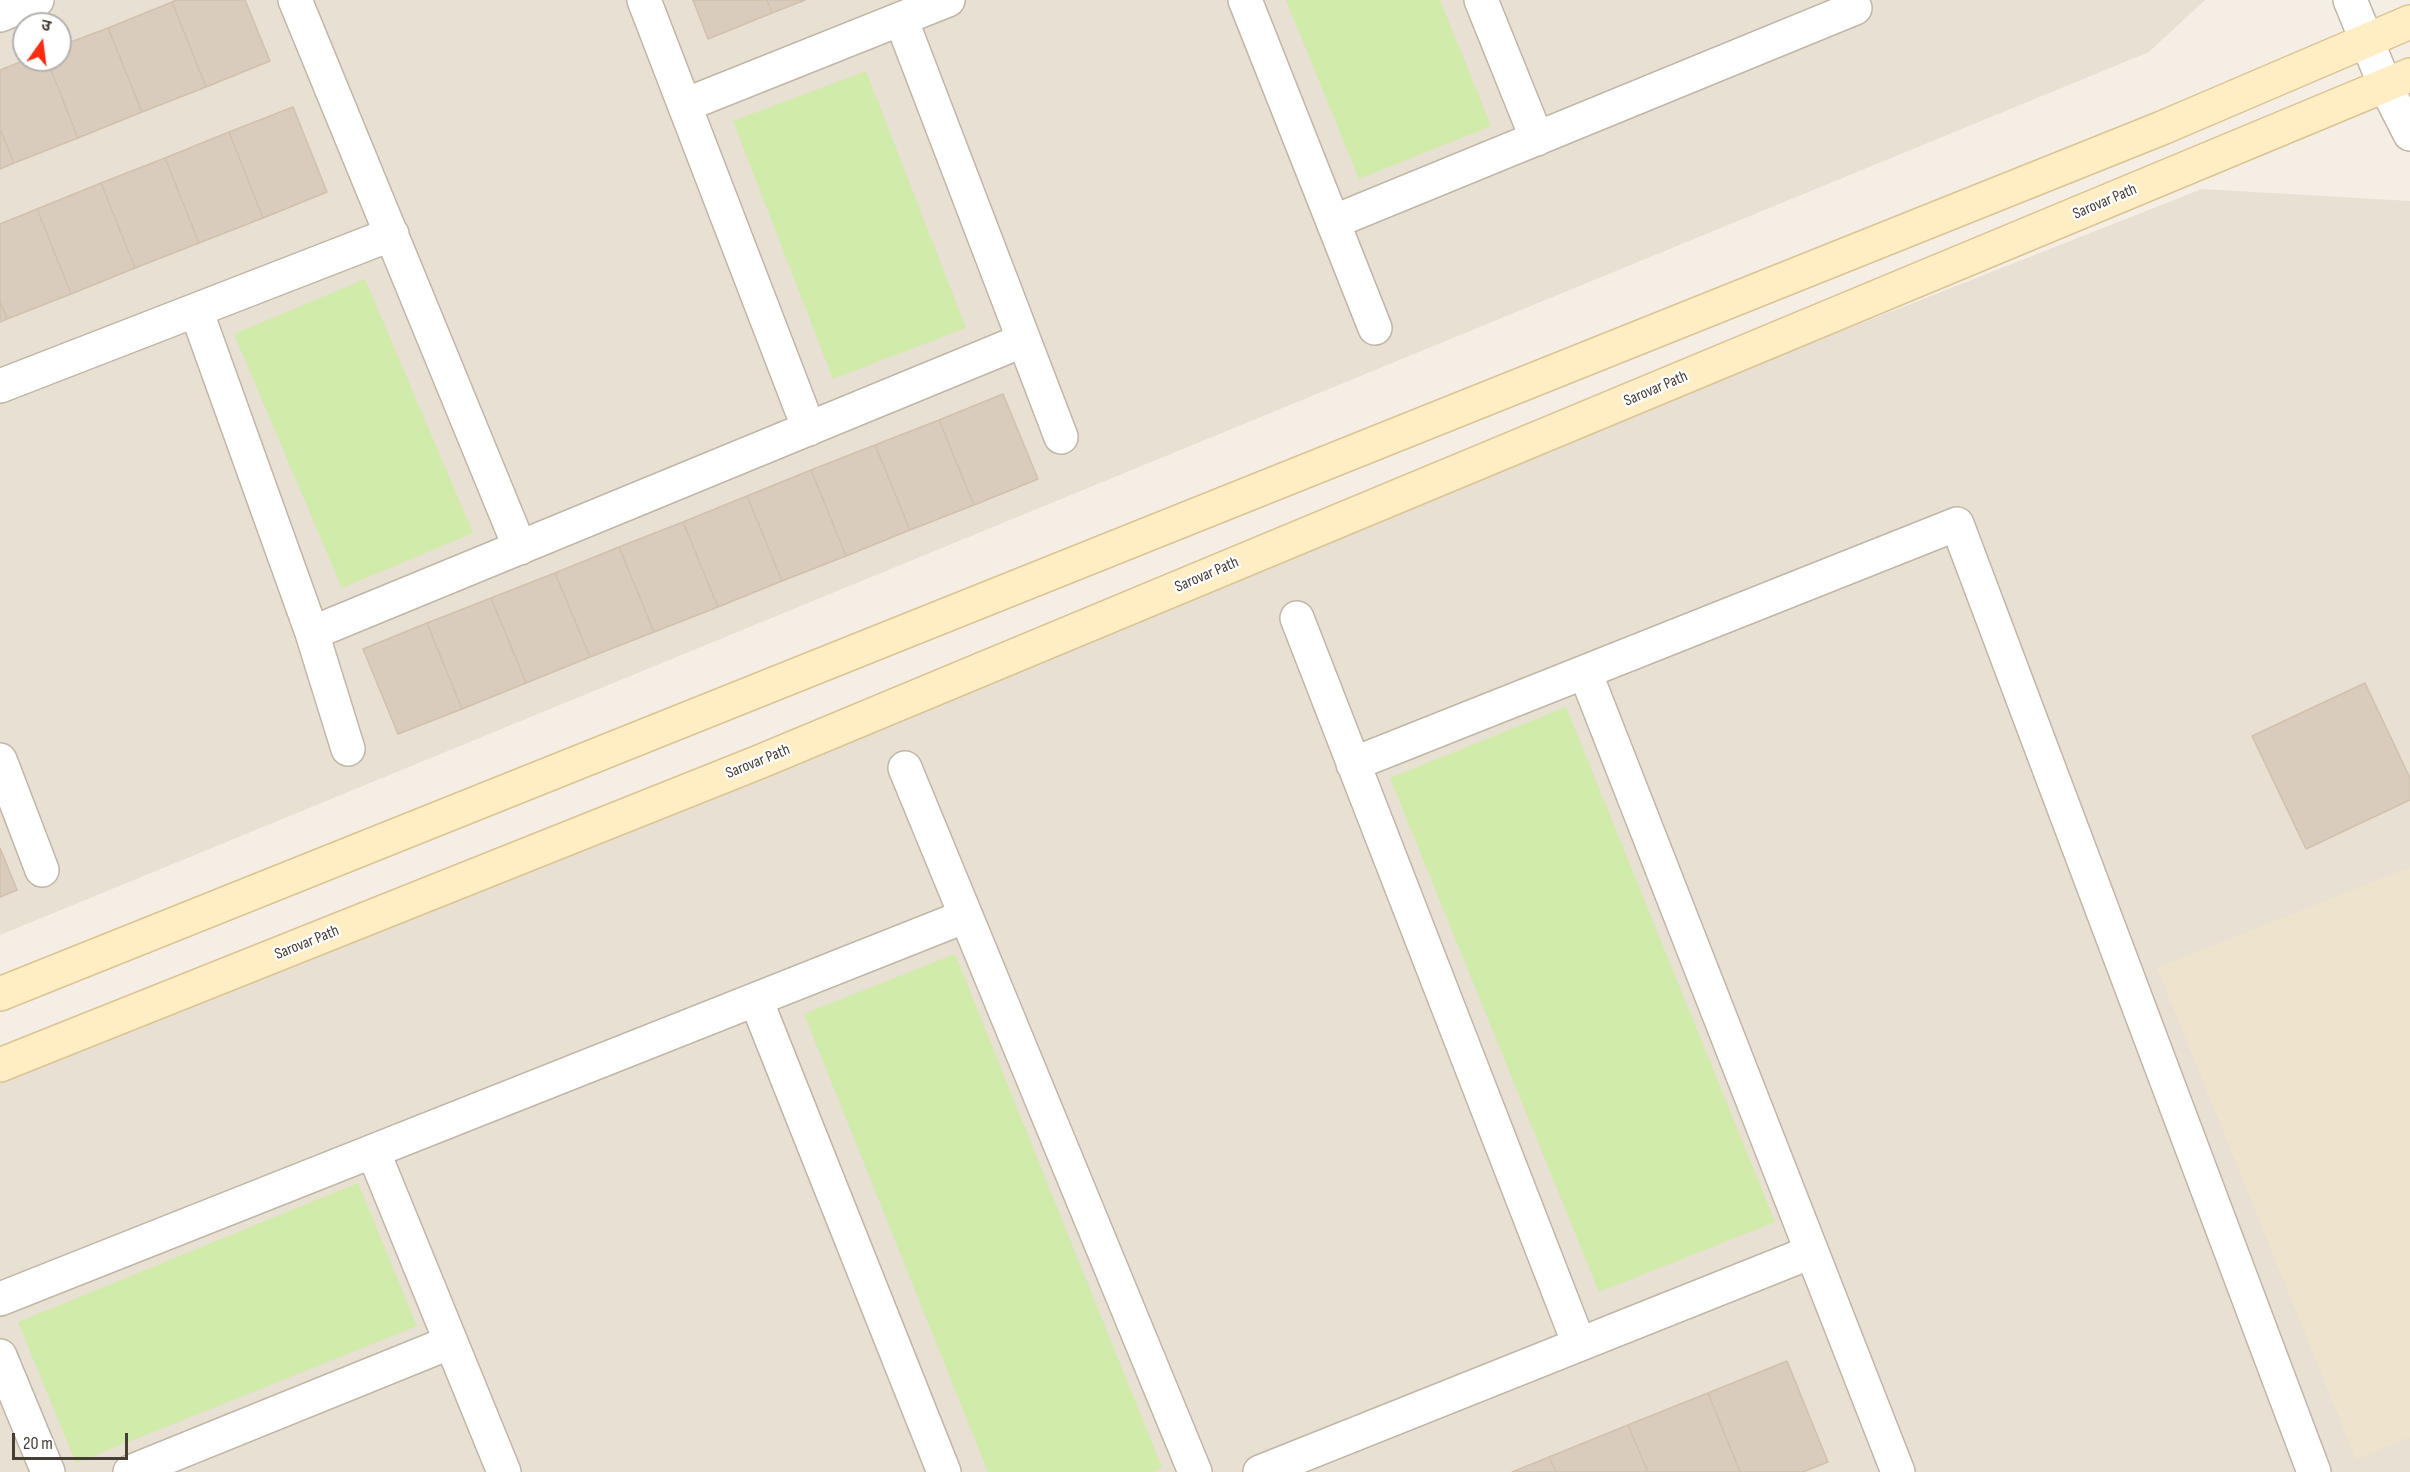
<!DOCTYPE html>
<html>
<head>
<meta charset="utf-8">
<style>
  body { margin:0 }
  #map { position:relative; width:2410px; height:1472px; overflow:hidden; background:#f4eee4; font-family:"Sofia Sans Condensed","Noto Sans Devanagari",sans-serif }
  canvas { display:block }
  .north { position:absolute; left:12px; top:12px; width:60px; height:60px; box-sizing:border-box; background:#fff; border:2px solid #b5b2ae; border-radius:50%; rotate:14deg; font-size:16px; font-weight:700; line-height:24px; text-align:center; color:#463e34 }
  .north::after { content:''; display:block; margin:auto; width:21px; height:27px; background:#ff2a10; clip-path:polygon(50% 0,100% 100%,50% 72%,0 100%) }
  .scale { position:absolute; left:12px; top:1433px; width:116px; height:27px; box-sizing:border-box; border:3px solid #463e34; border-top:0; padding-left:8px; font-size:18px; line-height:21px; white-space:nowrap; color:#463e34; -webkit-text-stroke:4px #fff; paint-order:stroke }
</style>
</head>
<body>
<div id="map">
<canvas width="2410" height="1472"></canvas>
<div class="north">उ</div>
<div class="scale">20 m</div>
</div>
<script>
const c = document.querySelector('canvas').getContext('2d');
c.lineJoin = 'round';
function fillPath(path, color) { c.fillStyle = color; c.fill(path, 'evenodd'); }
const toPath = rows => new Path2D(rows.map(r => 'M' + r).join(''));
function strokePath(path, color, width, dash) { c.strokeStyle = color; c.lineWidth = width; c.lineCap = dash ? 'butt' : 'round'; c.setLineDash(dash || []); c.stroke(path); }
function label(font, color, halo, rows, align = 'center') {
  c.font = font + ' "Sofia Sans Condensed",sans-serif'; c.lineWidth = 4.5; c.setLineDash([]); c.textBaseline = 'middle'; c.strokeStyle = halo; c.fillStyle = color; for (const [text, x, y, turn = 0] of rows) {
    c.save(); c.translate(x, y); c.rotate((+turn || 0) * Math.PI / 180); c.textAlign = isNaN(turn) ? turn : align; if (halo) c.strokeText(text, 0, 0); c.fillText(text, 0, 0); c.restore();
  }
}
const residential = toPath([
  [0,0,2205,0,2149,52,0,935],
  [24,24,60,24,60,60,24,60],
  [2202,189,2410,201,2410,1472,0,1472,0,1057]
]);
const education = toPath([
  [2410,867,2410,1437,2356,1459,2157,968]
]);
const green = toPath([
  [1286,0,1440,0,1491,126,1359,179],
  [866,71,966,328,833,379,733,121],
  [365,279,473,533,342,588,234,334],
  [1566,707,1775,1222,1599,1292,1390,778],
  [955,954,1162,1468,1153,1472,988,1472,804,1014],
  [358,1183,417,1326,76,1463,18,1322]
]);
const building = toPath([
  [176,0,245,0,270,61,206,87,172,2,176,0],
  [693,0,767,0,772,13,708,39,693,0],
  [767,0,805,0,772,13,767,0],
  [172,2,206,87,142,112,108,28,172,2],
  [108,28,142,112,78,138,47,60,60,60,60,46,108,28],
  [25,60,47,60,78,138,14,163,0,129,0,70,25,60],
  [293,107,327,192,263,218,229,132,293,107],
  [0,129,14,163,0,169,0,129],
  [229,132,263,218,199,243,165,158,229,132],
  [165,158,199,243,135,268,101,183,165,158],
  [101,183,135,268,71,294,37,209,101,183],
  [37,209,71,294,7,319,0,301,0,224,37,209],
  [0,301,7,319,0,322,0,301],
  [1003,394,1038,479,974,505,939,420,1003,394],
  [939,420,974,505,910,530,875,445,939,420],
  [875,445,910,530,846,556,811,470,875,445],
  [811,470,846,556,782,581,747,496,811,470],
  [747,496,782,581,718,607,683,522,747,496],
  [683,522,718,607,654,632,619,547,683,522],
  [619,547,654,632,590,657,555,573,619,547],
  [555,573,590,657,526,683,491,598,555,573],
  [491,598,526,683,462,709,427,623,491,598],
  [427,623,462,709,398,734,363,649,427,623],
  [2365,683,2410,778,2410,800,2306,849,2252,736,2365,683],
  [0,848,17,890,0,897,0,848],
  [1787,1361,1828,1462,1803,1472,1740,1472,1708,1393,1787,1361],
  [1708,1393,1740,1472,1648,1472,1628,1425,1708,1393],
  [1628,1425,1648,1472,1556,1472,1549,1457,1628,1425],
  [1549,1457,1556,1472,1512,1472,1549,1457]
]);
const minor = toPath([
  [295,0,520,548],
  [644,0,809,429],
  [1245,0,1375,328],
  [1481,0,1537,139],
  [0,15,37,0],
  [901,19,1061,437],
  [685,105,948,0],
  [1333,222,1855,8,1851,0],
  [196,310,312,633,348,749],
  [0,386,392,234],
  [1297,618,1579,1344],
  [312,633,1024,340],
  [1585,672,1898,1472],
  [0,760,42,870],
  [1353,764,1957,524,2314,1472],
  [905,768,1195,1472],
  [756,1000,944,1472],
  [373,1151,504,1472],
  [0,1299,966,916],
  [0,1356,48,1472],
  [130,1472,451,1342],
  [1260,1472,1811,1252]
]);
const tertiary = toPath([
  [2350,0,2385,85,2410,134]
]);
const secondary = toPath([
  [0,994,2162,128,2410,22],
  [0,1065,759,762,2410,75]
]);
const streetNames = [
  ["Sarovar Path",2105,202,-23],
  ["Sarovar Path",1656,389,-23],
  ["Sarovar Path",1207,575,-23],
  ["Sarovar Path",758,762,-22],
  ["Sarovar Path",307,943,-22]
];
fillPath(residential, '#e8e0d2');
fillPath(education, '#eee3cd');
fillPath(green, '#d0ebaa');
fillPath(building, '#d9ccbc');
strokePath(building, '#d1c1ac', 1.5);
strokePath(minor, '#c0b6a6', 36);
strokePath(tertiary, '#c0b6a6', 36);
strokePath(secondary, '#dbc492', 36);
strokePath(minor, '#fff', 33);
strokePath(tertiary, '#fff', 33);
strokePath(secondary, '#ffeec3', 33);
label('16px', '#463e34', '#fff', streetNames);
</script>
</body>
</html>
